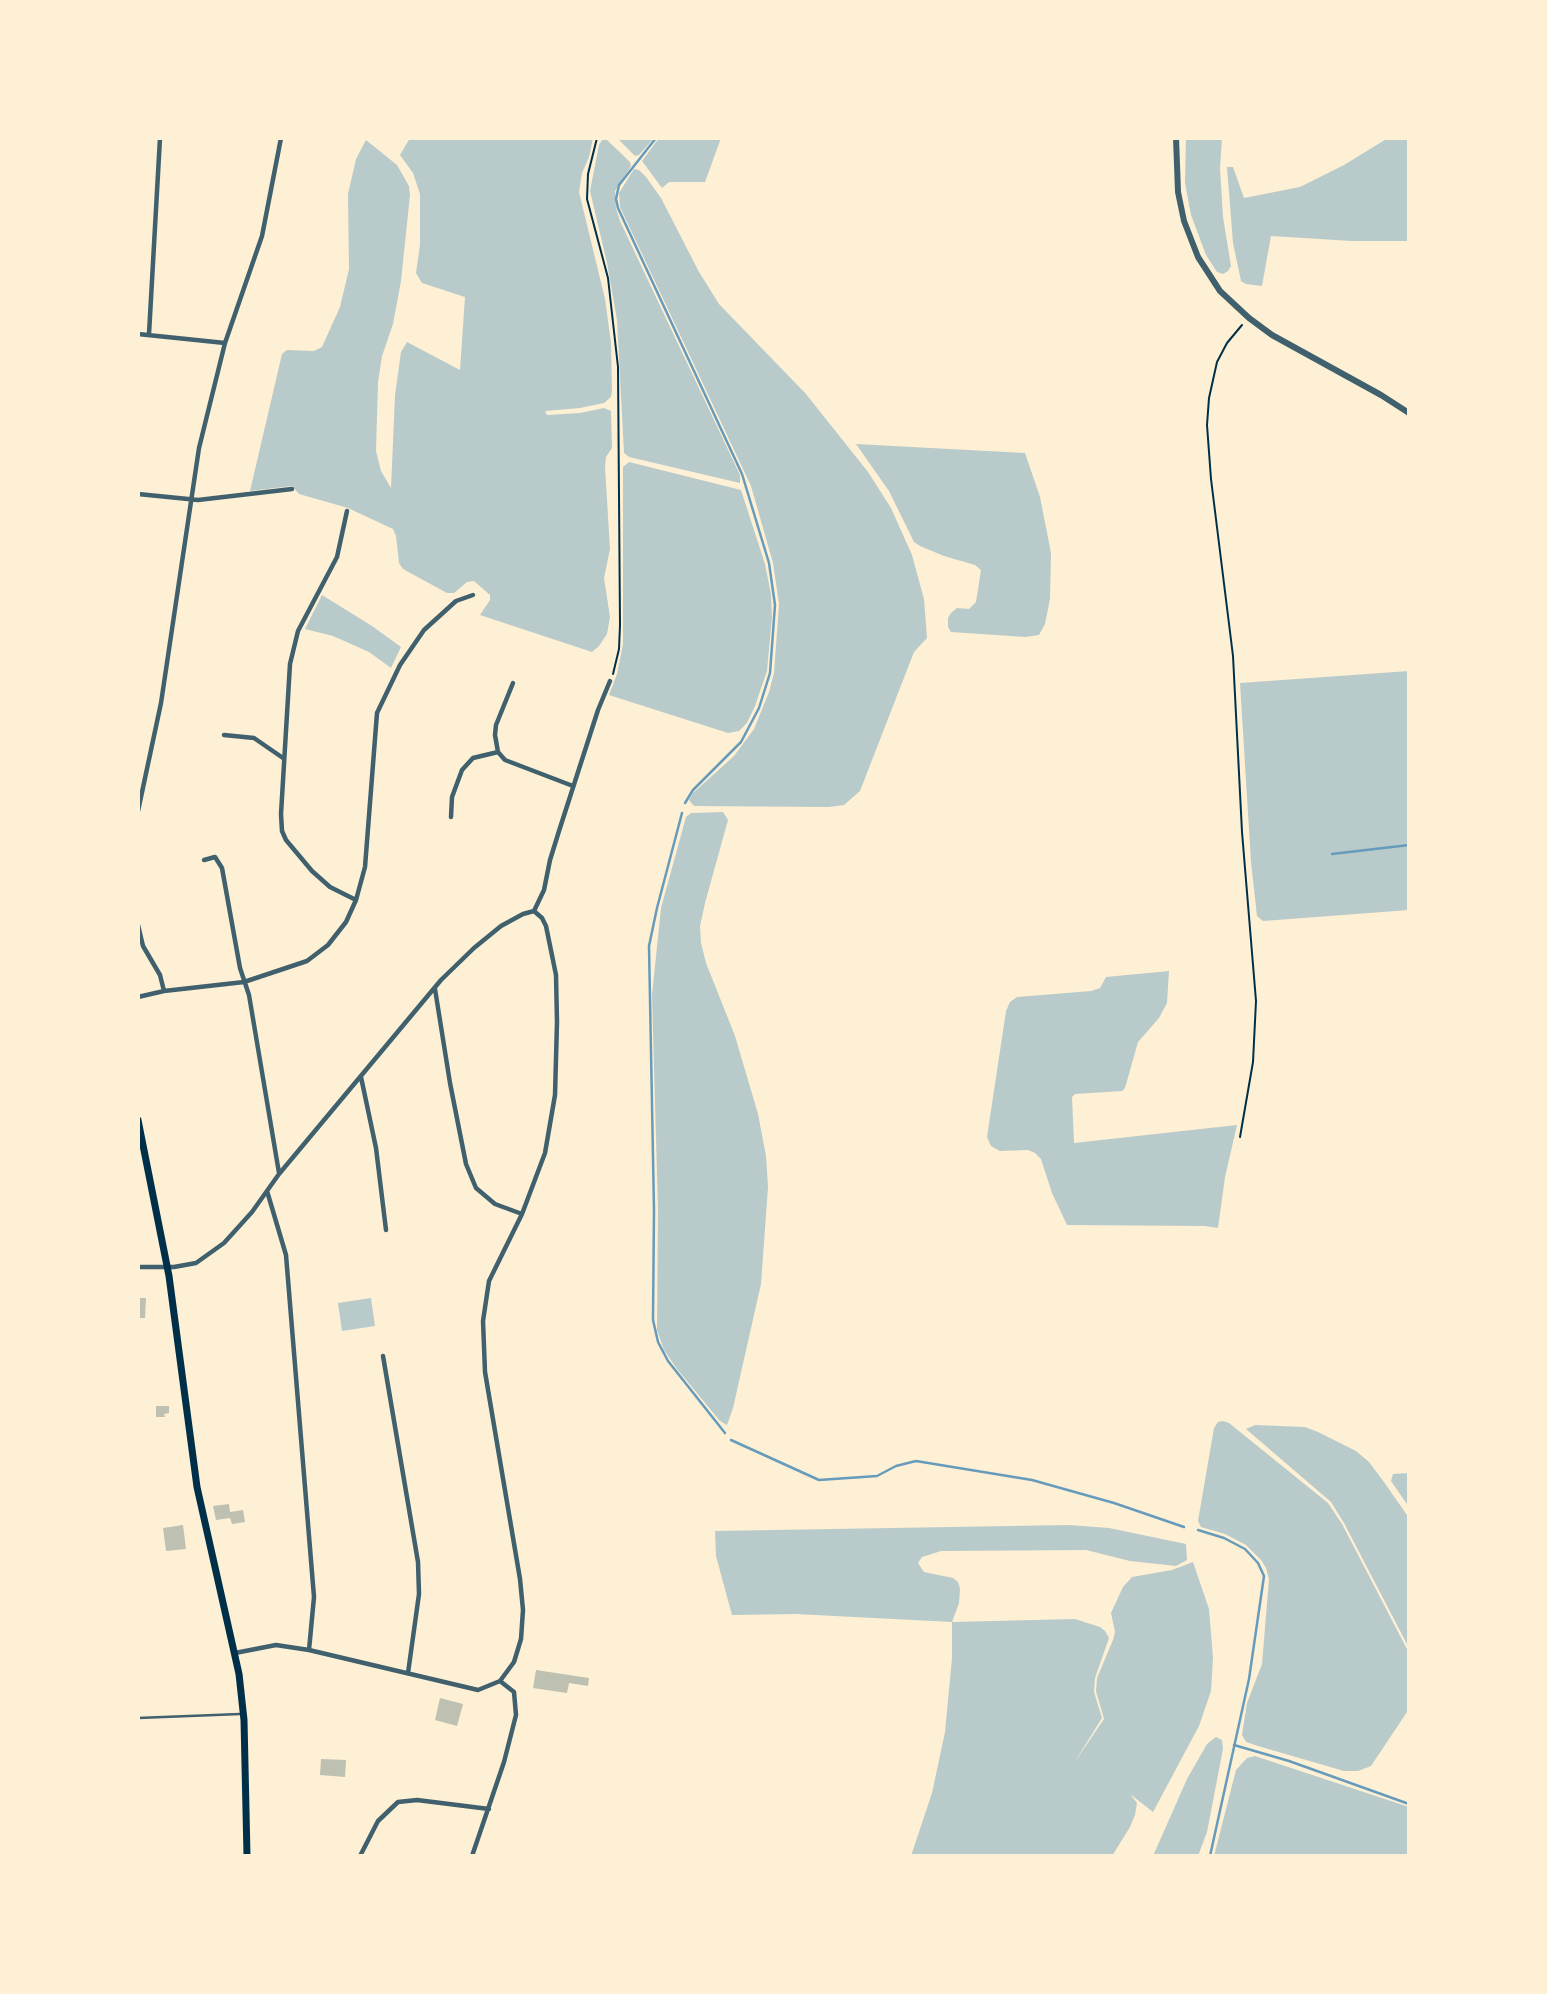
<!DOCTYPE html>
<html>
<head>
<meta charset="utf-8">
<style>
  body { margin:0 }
  #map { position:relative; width:1547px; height:1994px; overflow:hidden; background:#fdf0d5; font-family:"PT Sans Narrow",sans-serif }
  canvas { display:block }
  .frame { position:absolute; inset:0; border:140px solid #fdf0d5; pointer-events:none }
</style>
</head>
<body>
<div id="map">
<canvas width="1547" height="1994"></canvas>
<div class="frame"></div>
</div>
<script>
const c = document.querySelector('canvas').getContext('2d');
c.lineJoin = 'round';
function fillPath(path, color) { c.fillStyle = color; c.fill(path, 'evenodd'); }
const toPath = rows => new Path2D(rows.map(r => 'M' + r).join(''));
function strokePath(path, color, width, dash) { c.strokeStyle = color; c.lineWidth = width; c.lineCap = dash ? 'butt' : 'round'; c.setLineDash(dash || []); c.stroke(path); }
const green = toPath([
  [410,138,593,138,589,157,582,173,579,192,605,299,611,343,612,391,611,397,604,403,580,408,545,411,547,415,580,413,604,408,611,411,612,448,606,457,605,467,610,549,604,578,610,617,607,634,599,646,592,652,480,615,490,600,490,595,474,581,467,582,454,593,447,593,403,569,399,563,396,536,393,529,348,508,299,494,292,486,250,491,282,354,287,350,314,351,322,347,340,307,349,269,348,194,356,159,366,140,397,165,409,186,410,195,401,281,393,324,382,356,378,382,376,451,381,471,391,488,395,395,401,352,407,342,460,370,465,297,422,283,416,273,420,245,420,194,413,173,400,155],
  [617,138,654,138,639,155,635,156],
  [659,138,721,138,705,182,669,182,662,188,642,161],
  [1186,138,1222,138,1220,168,1223,217,1231,266,1228,271,1223,274,1217,272,1206,255,1191,215,1185,183],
  [1388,138,1409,138,1409,241,1352,241,1271,236,1262,286,1246,284,1241,281,1233,243,1227,167,1233,167,1244,198,1300,187,1344,165],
  [606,139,630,162,631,166,615,191,616,208,620,221,740,475,740,483,629,457,624,453,617,320,607,263,590,191,599,145,602,140],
  [634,169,639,170,646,177,661,198,699,272,719,304,806,394,868,472,891,508,912,555,924,599,927,638,914,652,860,791,844,805,829,807,694,806,689,800,693,793,734,756,754,729,769,692,774,673,779,604,773,563,751,486,620,207,619,193],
  [856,444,1025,453,1040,497,1051,553,1050,599,1045,624,1039,635,1025,637,951,632,948,627,948,618,951,613,957,608,969,609,976,602,981,570,975,565,944,556,920,546,914,542,889,491],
  [629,462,741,490,765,564,771,594,772,617,767,671,755,706,747,723,739,731,728,733,609,695,617,674,623,644,623,467],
  [322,595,372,626,401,647,391,668,369,652,333,636,305,629],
  [1409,671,1409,910,1263,921,1257,916,1251,862,1240,683],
  [723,812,728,820,705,903,700,926,701,943,706,963,735,1036,758,1114,766,1156,768,1187,761,1284,733,1408,727,1425,720,1421,677,1369,664,1350,657,1330,658,1209,652,995,661,908,686,817,691,813],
  [1169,971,1167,1003,1159,1018,1138,1042,1125,1088,1122,1091,1075,1094,1072,1097,1074,1143,1237,1125,1225,1177,1218,1228,1205,1226,1067,1225,1052,1193,1041,1159,1035,1153,1028,1150,1000,1151,991,1146,987,1137,1006,1011,1010,1002,1017,997,1091,991,1100,988,1106,977],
  [371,1298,375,1326,342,1331,338,1303],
  [1223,1421,1229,1423,1328,1503,1342,1524,1409,1653,1409,1709,1371,1766,1358,1771,1344,1771,1258,1746,1246,1742,1242,1735,1247,1703,1262,1664,1269,1579,1266,1568,1261,1560,1246,1545,1225,1534,1201,1527,1198,1521,1214,1428,1218,1422],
  [1255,1425,1305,1427,1318,1432,1356,1451,1369,1462,1384,1482,1409,1518,1409,1648,1344,1523,1331,1502,1246,1429],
  [1409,1473,1409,1507,1391,1481,1393,1474],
  [1069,1525,1109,1528,1186,1544,1187,1560,1176,1566,1130,1561,1086,1550,941,1551,922,1557,918,1563,924,1572,953,1578,958,1582,960,1589,959,1603,952,1622,1075,1619,1100,1627,1105,1631,1109,1638,1095,1678,1094,1692,1102,1718,1074,1763,1104,1719,1096,1691,1097,1678,1113,1640,1115,1632,1111,1613,1123,1587,1132,1577,1172,1570,1193,1562,1209,1609,1213,1658,1211,1691,1199,1726,1153,1812,1130,1794,1137,1803,1135,1815,1130,1827,1112,1856,911,1856,932,1793,945,1732,952,1658,952,1622,796,1614,732,1615,716,1556,715,1531],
  [1216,1737,1222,1740,1223,1749,1207,1832,1198,1856,1153,1856,1187,1779,1207,1744],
  [1255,1756,1409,1807,1409,1856,1214,1856,1236,1770,1247,1758]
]);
const stream = toPath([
  [656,138,619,185,616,199,618,208,742,474,769,563,775,605,770,673,759,708,741,742,693,790,685,803],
  [682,813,657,908,649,946,654,1210,653,1320,658,1342,668,1361,725,1433],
  [1332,854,1409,845],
  [731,1440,819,1480,877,1476,896,1466,916,1461,1032,1480,1114,1503,1184,1527],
  [1198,1530,1224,1538,1245,1549,1258,1563,1264,1576,1249,1679,1210,1856],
  [1234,1745,1289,1761,1409,1804]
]);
const building = toPath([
  [138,1298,146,1298,145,1318,138,1318],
  [156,1406,169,1406,169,1413,164,1414,165,1417,156,1417],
  [229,1504,230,1512,243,1510,245,1522,232,1524,230,1518,216,1520,213,1506],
  [183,1525,186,1549,166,1551,163,1528],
  [536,1670,589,1678,588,1686,569,1683,567,1693,533,1688],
  [440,1698,463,1704,457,1726,435,1720],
  [321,1759,346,1760,345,1777,320,1775]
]);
const path = toPath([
  [597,138,588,174,587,199,608,278,618,367,620,625,619,649,613,674],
  [1240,1137,1253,1062,1256,1001,1242,832,1233,656,1211,479,1207,425,1209,398,1217,362,1227,343,1242,325]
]);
const service = toPath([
  [138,1718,240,1714]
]);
const minor = toPath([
  [138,334,225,343],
  [149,334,160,138],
  [138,494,198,500,292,489],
  [347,511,337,557,298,631,290,664,281,814,282,831,286,840,312,871,330,887,356,900],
  [224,735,254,738,283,758],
  [498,752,495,735,496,725,513,683],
  [138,811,161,703,199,448,225,343,262,236,281,138],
  [451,817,452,797,462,770,473,758,498,752,505,760,573,786],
  [204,860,215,857,222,868,240,968,249,995,279,1173],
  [534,911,544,890,550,860,559,831,598,710,610,681],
  [138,925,143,946,160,975,164,991,138,997],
  [435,989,450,1083,466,1164,476,1188,495,1204,522,1214],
  [164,991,244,982,307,961,328,945,346,922,356,900,365,867,377,713,400,665,424,630,456,601,473,595],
  [361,1077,376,1148,386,1230],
  [267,1191,286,1255,314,1597,309,1650],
  [138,1267,174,1267,196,1263,224,1243,252,1212,279,1174,441,980,474,948,501,926,523,914,534,911],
  [383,1356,418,1562,419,1594,408,1673],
  [235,1653,276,1645,309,1650,478,1690,500,1681,514,1662,521,1639,523,1610,520,1579,485,1372,483,1321,489,1281,522,1214,545,1153,555,1095,557,1022,556,975,546,926,542,918,534,911],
  [360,1856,378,1821,398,1802,417,1800,489,1809],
  [472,1856,504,1762,516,1715,514,1692,500,1681]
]);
const tertiary = toPath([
  [1176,138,1178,192,1184,221,1198,257,1220,291,1249,318,1272,335,1381,395,1409,413]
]);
const secondary = toPath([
  [138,1120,169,1276,197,1487,239,1674,244,1720,247,1856]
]);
fillPath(green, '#b9caca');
strokePath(stream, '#669bbc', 2.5);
fillPath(building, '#bec0b2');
strokePath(path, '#003049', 2);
strokePath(service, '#3f606c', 2.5);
strokePath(minor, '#3f606c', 4.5);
strokePath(tertiary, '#3f606c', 6);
strokePath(secondary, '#003049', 7);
</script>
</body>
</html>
